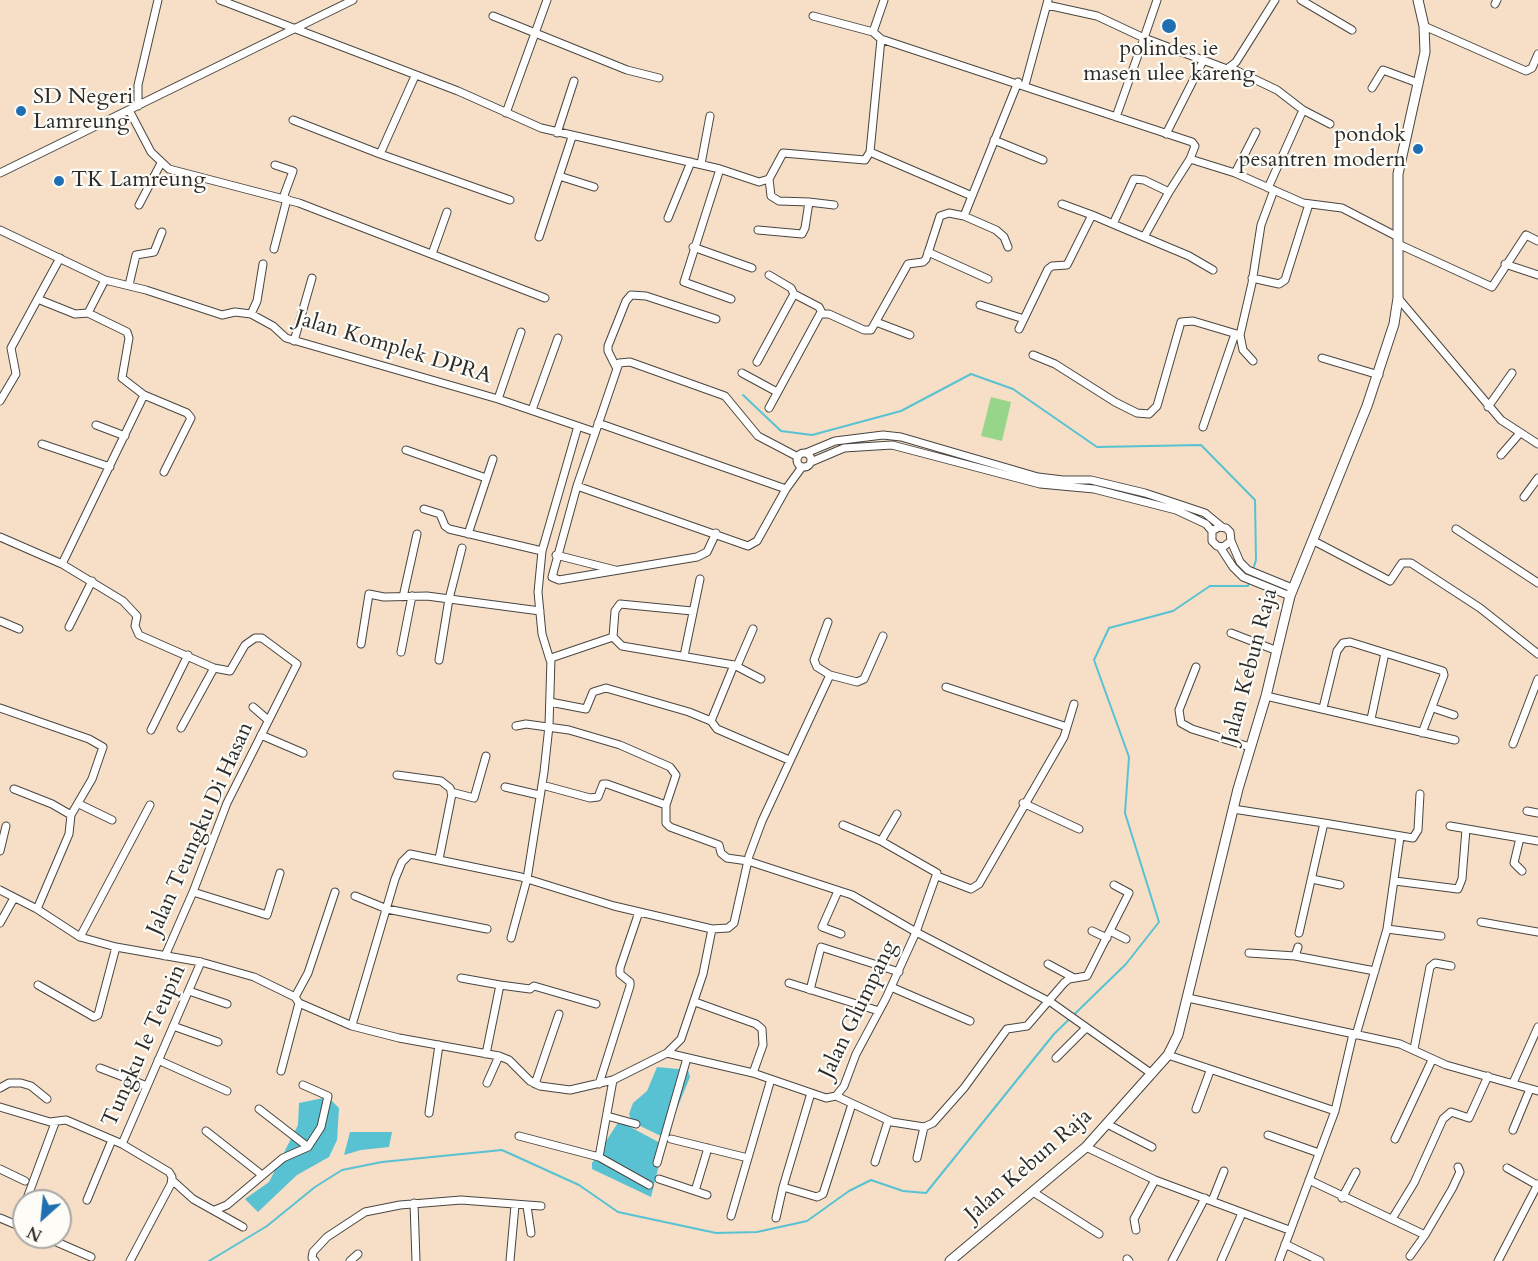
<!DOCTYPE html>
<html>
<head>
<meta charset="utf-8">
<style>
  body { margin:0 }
  #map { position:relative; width:1538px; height:1261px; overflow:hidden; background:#f6dfc6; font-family:Cardo,serif }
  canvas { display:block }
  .north { position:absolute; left:12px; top:1189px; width:60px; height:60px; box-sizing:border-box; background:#fdfcf7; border:2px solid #a9a8a5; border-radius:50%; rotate:207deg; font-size:16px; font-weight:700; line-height:24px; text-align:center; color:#2b2b2b }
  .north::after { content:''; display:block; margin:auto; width:21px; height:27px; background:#1f6fb2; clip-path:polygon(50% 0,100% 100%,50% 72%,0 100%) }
</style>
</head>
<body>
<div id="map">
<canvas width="1538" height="1261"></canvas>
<div class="north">N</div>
</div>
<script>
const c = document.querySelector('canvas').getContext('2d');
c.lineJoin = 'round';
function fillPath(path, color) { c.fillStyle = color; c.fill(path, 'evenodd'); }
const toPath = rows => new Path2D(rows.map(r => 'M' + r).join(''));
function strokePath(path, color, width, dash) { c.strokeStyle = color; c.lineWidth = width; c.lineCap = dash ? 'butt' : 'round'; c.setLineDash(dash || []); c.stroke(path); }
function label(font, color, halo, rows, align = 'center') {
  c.font = font + ' Cardo,serif'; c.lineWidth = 4.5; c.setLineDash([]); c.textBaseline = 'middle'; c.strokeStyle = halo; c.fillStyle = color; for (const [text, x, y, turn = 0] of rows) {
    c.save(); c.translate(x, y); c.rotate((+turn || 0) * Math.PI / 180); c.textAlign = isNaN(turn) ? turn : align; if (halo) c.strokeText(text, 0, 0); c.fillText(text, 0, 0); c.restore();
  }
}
const green = toPath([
  [991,397,1011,402,1002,441,981,436]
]);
const water = toPath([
  [657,1067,688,1070,690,1077,665,1138,632,1122,629,1114,633,1103,647,1091],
  [328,1097,339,1108,337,1140,329,1157,297,1175,258,1212,245,1199,269,1182,298,1125,299,1103],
  [619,1121,664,1145,651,1197,592,1169,592,1163],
  [350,1132,392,1132,389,1147,361,1150,344,1155]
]);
const stream = toPath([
  [209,1261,267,1226,315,1187,342,1170,382,1162,502,1150,579,1185,618,1212,716,1233,757,1232,807,1221,849,1191,871,1180,903,1191,926,1193,1054,1034,1126,964,1159,922,1125,813,1129,757,1094,660,1109,628,1173,611,1210,586,1248,586,1256,560,1255,500,1201,445,1097,447,1013,389,971,374,901,411,812,435,781,431,743,395]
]);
const street = toPath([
  [220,0,458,91,541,128,720,169,759,182,769,179,783,153,865,160,870,152,881,39],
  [1157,0,1144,38,1227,69,1236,62,1275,0],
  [1301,0,1352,30],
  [1495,4,1497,0],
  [1047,5,1097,16,1144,38,1116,117],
  [493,16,627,70,659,78],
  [813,16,873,32,881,39,1192,142,1195,146,1190,159,1169,192,1144,180,1134,179,1113,224,1189,256,1213,270],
  [1424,26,1526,71,1532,68,1538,54],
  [873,32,884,0],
  [1231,68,1277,90,1303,110,1330,124],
  [415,76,380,154,510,200],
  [1025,85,1048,0],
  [1372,88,1383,70,1418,83],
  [138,106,138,85,158,0],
  [129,110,151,152,169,169,299,203,545,298],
  [506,113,547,0],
  [293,120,380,154],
  [557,133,574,81],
  [1166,134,1203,61],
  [994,140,1043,160],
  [870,152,972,196],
  [1190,159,1235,173,1303,203,1342,208,1398,237],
  [701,164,710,116],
  [275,165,293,171,283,198],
  [720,169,684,282,731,299],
  [0,173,353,0],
  [1235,173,1256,132],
  [559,176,594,187],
  [1268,188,1303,110],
  [809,202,834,205],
  [1062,204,1092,215],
  [139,205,161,163],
  [964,216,996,230,1004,237,1008,247],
  [668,218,691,162],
  [0,230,105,280,146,290,222,315,235,312,251,314,273,326,286,338,498,399,595,432],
  [758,230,802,234,805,228,809,202,779,201,771,196,769,179],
  [539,237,572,137],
  [1144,237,1169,192],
  [1398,244,1492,287,1526,235,1538,241],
  [693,247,752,268],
  [274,249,287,199],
  [928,252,988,279],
  [432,254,447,212],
  [1505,264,1538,275],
  [1252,278,1279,284,1285,280,1309,204],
  [129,285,136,255,154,252,162,232],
  [794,294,819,307,822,313],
  [1398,298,1501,420,1538,444],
  [40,300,75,314,88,313,127,332,129,338,122,378,144,395,62,564],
  [980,305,1024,319],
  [88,313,105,280],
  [251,314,257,301,263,264],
  [876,322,910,335],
  [1019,329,1048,269,1052,266,1067,265,1092,215,1113,224],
  [294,341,312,278],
  [1033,355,1055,364,1115,402,1137,413,1149,414,1157,406,1181,322,1193,321,1240,335],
  [1322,358,1379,375],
  [1253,361,1243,350,1240,335,1252,283,1261,225,1274,190],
  [757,362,794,294,791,288,769,275],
  [616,367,608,351,608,346,626,301,631,295,646,296,716,319],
  [742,373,777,392],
  [144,395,187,413,191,418,164,472],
  [498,399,521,332],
  [0,401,16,374,11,348,60,258],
  [1488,407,1512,373],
  [769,408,820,314,829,314,864,330,871,330,908,264,923,262,926,259,940,216,949,213,964,216,1018,82],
  [532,410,558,338],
  [598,423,786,489],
  [96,425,125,436],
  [1203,427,1235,334],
  [42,444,110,467],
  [406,450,486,478],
  '797 460a7 7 0 1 1 14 0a7 7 0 1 1-14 0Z',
  [806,453,835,441,883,435,901,437,1038,477,1063,480,1091,480,1145,493,1205,513,1222,527],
  [1501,455,1520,433],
  [811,462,844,448,892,445,1040,484,1094,489,1176,510,1206,524,1212,531,1212,541,1217,546,1223,547,1231,541,1230,532,1226,528,1219,527,1212,531],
  [577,486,748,546,757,541,786,489,802,467],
  [1524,497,1538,478],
  [424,509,440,514,445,526,449,529,542,551],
  [1456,529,1538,583],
  [716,533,707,552,697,557,559,580,552,577,577,486,619,363,630,362,725,396,758,436,798,457],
  [468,534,493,459],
  [0,537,62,564,123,601,137,616,135,626,139,635,214,668,230,671,245,645,255,638,262,638,297,664,227,803,193,892,165,956],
  [1312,540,1390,581,1402,563,1411,563,1480,608,1538,654],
  [1231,541,1240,562,1248,570,1292,588],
  [1220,547,1233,567,1243,577,1290,596],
  [556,555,615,570],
  [403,597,417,534],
  [0,621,19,629],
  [69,627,92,581],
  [1231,633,1275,650],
  [613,637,622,646,734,665,711,721],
  [361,644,369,594,384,597,427,596,540,611],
  [401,652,412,596],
  [684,656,700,579],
  [439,660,449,599,462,548],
  [550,660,542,634,538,592,542,551,578,426],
  [734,665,761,679],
  [737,666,753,629],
  [1196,667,1179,710,1181,723,1192,729,1250,747],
  [830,675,857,682,864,679,883,636],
  [946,687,1067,727],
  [1266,696,1455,740],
  [550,702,586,709,593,692,606,688,689,712,711,721,717,729,789,760],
  [253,707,268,720],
  [0,708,89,739,103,747,92,779,71,815,69,834,37,909],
  [1323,708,1337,651,1343,643,1350,642,1443,671,1444,675,1422,733],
  [1433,708,1454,715],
  [1371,719,1385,653],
  [516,726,526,724,569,730,620,745,670,767,676,775,666,805,666,823,670,827,719,845,721,853,727,858,748,861,852,895,916,932,937,873,881,841,897,814],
  [181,728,214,668],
  [151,730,188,655],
  [261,735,303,753],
  [1513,744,1538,679],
  [397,775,441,781,450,788,452,794,439,859],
  [542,785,590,798,598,797,603,784,607,784,666,805],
  [505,787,539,795],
  [14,789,52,804,71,815],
  [451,792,474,798,486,756],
  [1023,803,1079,829],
  [79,804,112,820],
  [1233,809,1324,823],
  [1527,811,1538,813],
  [843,825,881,841],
  [1450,826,1538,841],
  [1520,838,1514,863,1522,871],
  [0,851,6,826],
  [937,876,971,889,979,884,1064,737,1074,704],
  [1312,879,1340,885],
  [1395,881,1458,889,1462,879,1466,829],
  [0,890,37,909,80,937,116,947,201,962,254,977,295,997,299,1003,352,1026,399,1038,499,1056,509,1060,530,1081,540,1086,570,1090,613,1080,667,1053,681,1039,703,974,712,929,728,928,734,923,749,856,762,821,830,675,817,667,814,660,828,622],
  [838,891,822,927,841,934],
  [193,892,267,915,280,873],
  [355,896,387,909,487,929],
  [1481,922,1538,932],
  [0,923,14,898],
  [1387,929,1441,936],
  [1092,931,1107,938],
  [1110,931,1126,939],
  [1299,933,1324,823,1413,838,1418,830,1420,794],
  [80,937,150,805],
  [511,938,527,879,544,772,549,726,551,658,613,637,615,611,620,604,692,611],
  [1249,953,1295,956,1375,971],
  [1295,956,1298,947],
  [1048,964,1074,978],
  [461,978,500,985],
  [789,983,879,1011],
  [38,985,94,1017,98,1015,116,947],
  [891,987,970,1021],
  [810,990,821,947,899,972],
  [189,991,227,1004],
  [295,997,308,973,335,892],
  [1188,998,1400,1044,1446,1065,1538,1091],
  [695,1002,756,1024,762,1029,763,1045,753,1073],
  [352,1025,395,879,402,862,410,854,521,877,614,906,712,929],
  [173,1026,218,1042],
  [1356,1035,1387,929,1400,837],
  [1414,1049,1430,967,1435,963,1451,966],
  [667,1053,753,1073,826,1098,836,1096,844,1086,856,1054,886,998,916,932,1052,1003,1152,1074],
  [486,1054,500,985,530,989,534,986,596,1004],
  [1168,1055,1335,1111],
  [1056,1058,1085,1029],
  [158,1060,227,1091],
  [100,1068,147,1086],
  [281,1071,299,1003],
  [487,1083,499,1056],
  [1513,1083,1538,1027],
  [535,1084,559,1014],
  [599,1084,630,986,630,982,620,974,620,968,639,912],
  [0,1088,9,1083,21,1083,31,1086,47,1099],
  [836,1096,892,1122,924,1127,933,1123,964,1088,1007,1029,1027,1026,1064,983,1069,979,1087,976,1129,893,1114,885],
  [0,1107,50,1122,66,1120,122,1144,201,962],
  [259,1109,308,1147],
  [1196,1109,1210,1071],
  [429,1113,439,1045],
  [607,1116,636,1124],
  [1107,1124,1152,1147],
  [1513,1130,1530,1089],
  [206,1131,262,1175],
  [1268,1135,1319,1153],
  [519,1136,599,1157,649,1185],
  [671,1139,748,1158],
  [1395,1139,1432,1060],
  [122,1144,169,1172,172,1177,171,1184,130,1261],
  [1086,1147,1155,1180,1289,1230],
  [599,1157,613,1080],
  [917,1158,924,1127],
  [875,1162,888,1121],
  [657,1163,687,1058],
  [1507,1168,1537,1185],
  [0,1169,25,1181],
  [659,1179,695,1191],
  [172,1180,193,1199,243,1227],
  [1309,1180,1425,1235,1452,1189,1460,1172,1458,1167],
  [783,1187,811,1093],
  [1033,1192,1099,1234],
  [707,1195,695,1191,708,1148],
  [1342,1198,1356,1172],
  [87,1200,112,1140],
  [26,1201,55,1123],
  [1212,1201,1224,1171],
  [414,1203,416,1261],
  [527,1206,531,1233],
  [215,1210,227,1205,283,1158,308,1147,321,1127,328,1096,303,1085],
  [731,1216,771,1079],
  [0,1218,24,1228],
  [776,1218,783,1187,817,1197,823,1194,852,1104],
  [1392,1219,1414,1183,1443,1119,1451,1112,1469,1118,1488,1076],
  [1136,1230,1134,1219,1155,1180],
  [45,1237,91,1257],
  [1285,1244,1320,1261],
  [1410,1256,1425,1235],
  [1127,1259,1129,1261],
  [315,1261,312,1258,313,1252,327,1237,365,1212,400,1205,461,1200,541,1206],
  [350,1261,358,1254],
  [510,1261,515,1205],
  [1172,1261,1205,1198],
  [1221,1261,1242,1213],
  [1279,1261,1335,1111,1353,1034],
  [1498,1261,1538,1184]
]);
const secondary = toPath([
  [950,1261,1086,1147,1168,1055,1178,1035,1238,789,1266,696,1290,596,1367,406,1394,324,1398,298,1398,174,1425,52,1424,26,1418,0]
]);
const markers = [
  [1169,26,8,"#1f6fb2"],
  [21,111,6,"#1f6fb2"],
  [1418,149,6,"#1f6fb2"],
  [59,181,6,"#1f6fb2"]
];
const poiNames = [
  ["polindes ie",1169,50,"center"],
  ["masen ulee kareng",1169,75,"center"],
  ["SD Negeri",33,98],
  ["Lamreung",33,123],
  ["pondok",1406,136,"right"],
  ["pesantren modern",1406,161,"right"],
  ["TK Lamreung",71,181]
];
const streetNames = [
  ["Jalan Komplek DPRA",393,348,17],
  ["Jalan Kebun Raja",1251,666,-75],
  ["Jalan Teungku Di Hasan",201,829,-66],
  ["Jalan Glumpang",859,1010,-64],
  ["Tungku Ie Teupin",145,1046,-66],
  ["Jalan Kebun Raja",1029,1166,-41]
];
fillPath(green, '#97d58a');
fillPath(water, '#58c2d3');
strokePath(stream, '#58c2d3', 2);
strokePath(street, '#494642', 9);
strokePath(secondary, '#494642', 11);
strokePath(street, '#fff', 7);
strokePath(secondary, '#fff', 9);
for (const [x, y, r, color] of markers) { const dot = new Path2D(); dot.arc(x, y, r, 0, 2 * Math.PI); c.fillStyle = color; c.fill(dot); strokePath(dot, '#fdfcf7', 2); }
label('22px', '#2b2b2b', '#fdfcf7', poiNames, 'left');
label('22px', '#2b2b2b', '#fdfcf7', streetNames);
</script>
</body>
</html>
